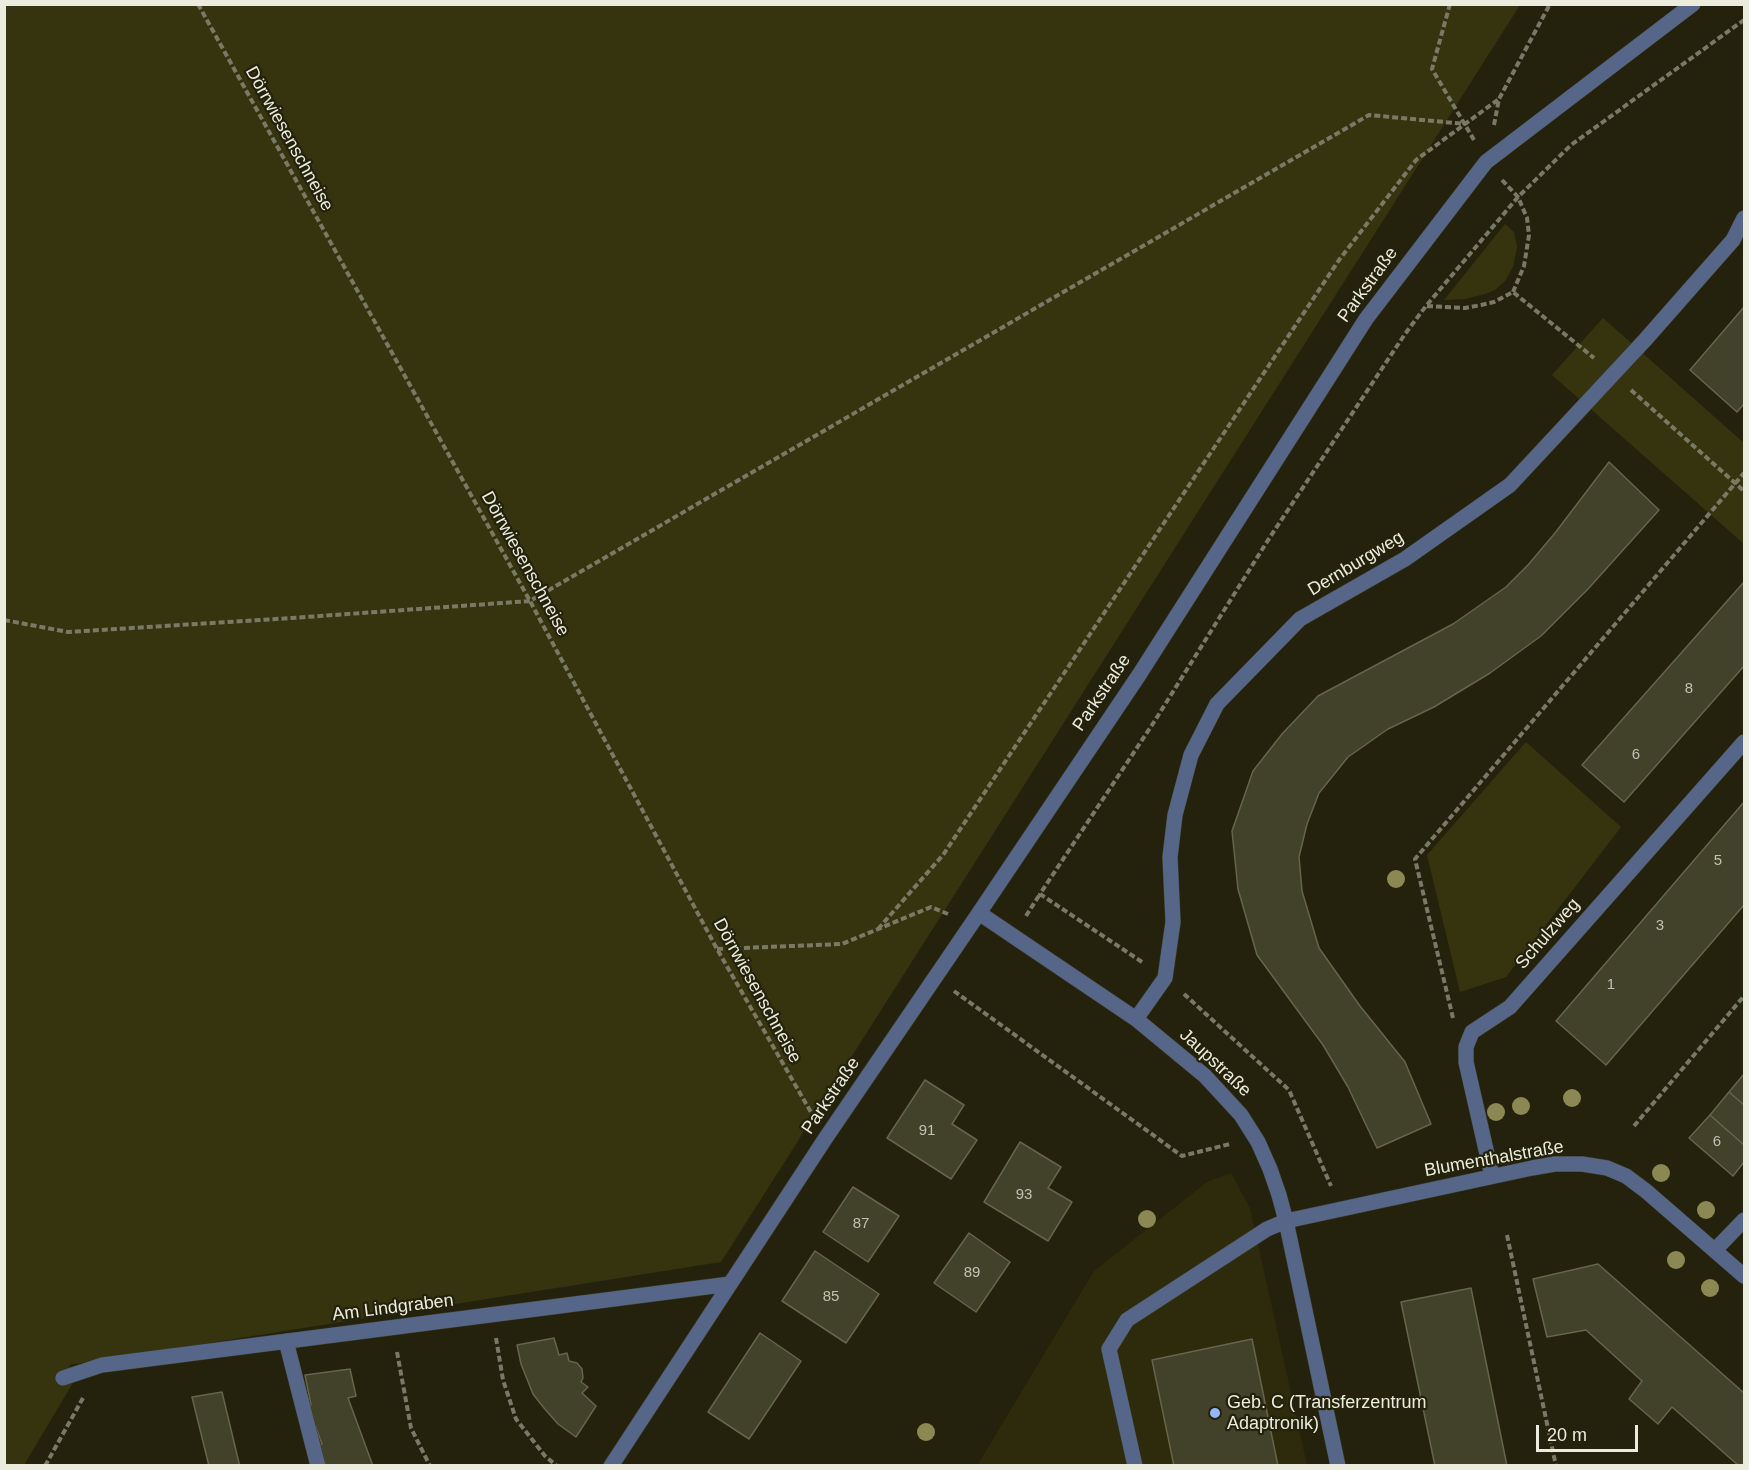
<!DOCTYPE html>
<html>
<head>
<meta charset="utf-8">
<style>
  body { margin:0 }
  #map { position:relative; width:1749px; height:1470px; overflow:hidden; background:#24220c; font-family:Arial,sans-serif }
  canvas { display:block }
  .frame { position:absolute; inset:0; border:6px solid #ececde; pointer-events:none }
  .scale { position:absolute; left:1536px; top:1425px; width:102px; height:27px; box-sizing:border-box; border:3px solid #ececde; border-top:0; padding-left:8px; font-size:18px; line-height:21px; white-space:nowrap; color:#ececde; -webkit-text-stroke:4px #24220c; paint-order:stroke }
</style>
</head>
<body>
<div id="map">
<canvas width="1749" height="1470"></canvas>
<div class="frame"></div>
<div class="scale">20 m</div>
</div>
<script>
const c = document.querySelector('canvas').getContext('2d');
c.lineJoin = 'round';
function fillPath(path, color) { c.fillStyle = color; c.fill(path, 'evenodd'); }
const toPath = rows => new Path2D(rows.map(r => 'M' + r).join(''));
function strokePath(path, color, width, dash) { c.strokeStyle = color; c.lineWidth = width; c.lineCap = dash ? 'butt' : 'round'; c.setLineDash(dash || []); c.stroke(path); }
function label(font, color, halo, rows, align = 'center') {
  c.font = font + ' Arial,sans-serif'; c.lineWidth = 4.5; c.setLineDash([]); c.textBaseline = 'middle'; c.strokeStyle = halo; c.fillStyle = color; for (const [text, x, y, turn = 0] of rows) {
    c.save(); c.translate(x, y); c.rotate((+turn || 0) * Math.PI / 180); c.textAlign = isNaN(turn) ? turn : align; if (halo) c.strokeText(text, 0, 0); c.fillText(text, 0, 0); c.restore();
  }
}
const built = toPath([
  [1231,1173,1250,1208,1307,1465,977,1466,1094,1271,1207,1182]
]);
const green = toPath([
  [5,5,1520,5,721,1262,69,1365,77,1376,24,1465,5,1466],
  [1505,224,1514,232,1517,247,1513,267,1505,281,1495,290,1485,294,1465,299,1444,300],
  [1603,318,1744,443,1744,544,1552,375],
  [1526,742,1621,827,1506,977,1460,992,1427,855]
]);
const building = toPath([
  [1744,307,1744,404,1737,412,1690,370,1744,307],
  [1609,462,1659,510,1588,589,1541,636,1490,673,1434,707,1388,729,1348,757,1319,793,1307,824,1299,857,1302,891,1319,948,1360,1006,1405,1062,1431,1124,1377,1148,1348,1087,1323,1045,1257,955,1238,889,1232,831,1253,771,1282,734,1318,696,1453,624,1506,587,1528,565,1555,533,1609,462],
  [1744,582,1744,666,1624,802,1582,765,1744,582],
  [1744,802,1744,905,1606,1065,1556,1021,1744,802],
  [1744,1074,1744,1105,1729,1092,1744,1074],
  [925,1080,964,1105,952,1124,977,1140,951,1179,887,1138,925,1080],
  [1729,1092,1744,1105,1744,1145,1710,1115,1729,1092],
  [1710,1115,1744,1145,1744,1162,1733,1176,1689,1138,1710,1115],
  [1020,1142,1061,1167,1048,1188,1072,1202,1048,1241,984,1202,1020,1142],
  [853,1187,899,1216,868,1262,823,1232,853,1187],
  [969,1233,1010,1262,976,1312,934,1283,969,1233],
  [815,1251,879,1294,846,1343,782,1301,815,1251],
  [1598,1264,1744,1393,1744,1466,1739,1466,1672,1407,1658,1424,1629,1399,1642,1381,1586,1330,1547,1337,1533,1279,1598,1264],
  [1471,1288,1507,1466,1435,1466,1401,1302,1471,1288],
  [760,1333,801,1361,749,1439,708,1412,760,1333],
  [554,1338,559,1355,567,1353,569,1361,577,1363,582,1369,583,1378,581,1382,588,1387,582,1393,596,1406,576,1437,558,1424,544,1408,533,1394,521,1364,517,1345,554,1338],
  [1252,1339,1278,1466,1174,1466,1152,1360,1252,1339],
  [350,1369,356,1396,348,1398,373,1466,326,1466,318,1445,322,1444,315,1425,311,1425,307,1407,311,1405,305,1375,350,1369],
  [222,1392,239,1463,240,1466,209,1466,192,1397,222,1392]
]);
const path = toPath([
  [198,4,530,601,717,949,812,1114],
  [1450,4,1432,69,1474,140],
  [1494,125,1499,99,1550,4],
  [1502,180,1518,197,1527,218,1529,235,1524,266,1513,292],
  [1427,306,1465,308,1481,305,1494,302,1513,292,1594,358],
  [1631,390,1744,491],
  [4,620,68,632,292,618,530,601,1369,115,1466,124],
  [1026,916,1040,894],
  [878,929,943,855,1339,260,1416,160,1499,99],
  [717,949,842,944,931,907,948,914],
  [1142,962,1040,894,1154,722,1270,537,1405,334,1426,306,1518,197,1571,145,1744,20],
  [954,991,1182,1156,1230,1144],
  [1184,994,1289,1090,1331,1186],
  [1453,1018,1415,859,1744,473],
  [1634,1126,1744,996],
  [1507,1235,1556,1466],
  [496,1338,503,1380,516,1419,545,1456,557,1466],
  [397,1352,411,1428,430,1466],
  [45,1466,83,1398]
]);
const minor = toPath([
  [979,913,1136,1019,1205,1076,1241,1115,1258,1142,1270,1169,1279,1195,1286,1221,1338,1466],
  [1136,1019,1165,978,1173,922,1170,857,1175,815,1191,755,1217,704,1300,619,1405,559,1510,485,1645,340,1733,240,1744,218],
  [1492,1176,1466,1062,1466,1047,1472,1032,1510,1007,1744,742],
  [1715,1250,1744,1220],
  [286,1341,318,1466],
  [63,1378,102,1365,730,1284],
  [611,1466,825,1139,979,913,1139,675,1366,319,1486,162,1693,4],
  [1135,1466,1109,1349,1127,1320,1267,1229,1286,1221,1532,1168,1555,1164,1582,1164,1607,1168,1626,1176,1646,1191,1744,1276]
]);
const trees = [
  [1396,879],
  [1572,1098],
  [1521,1106],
  [1496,1112],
  [1661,1173],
  [1706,1210],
  [1147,1219],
  [1676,1260],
  [1710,1288],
  [926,1432]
];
const markers = [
  [1215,1413,6,"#95b7fd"]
];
const numberNames = [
  ["8",1689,689],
  ["6",1636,755],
  ["5",1718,861],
  ["3",1660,926],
  ["1",1611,985],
  ["91",927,1131],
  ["6",1717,1142],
  ["93",1024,1195],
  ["87",861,1224],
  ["89",972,1273],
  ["85",831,1297]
];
const streetNames = [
  ["Dörrwiesenschneise",289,139,61],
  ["Parkstraße",1368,285,-54],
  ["Dörrwiesenschneise",525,564,61],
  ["Dernburgweg",1356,564,-31],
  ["Parkstraße",1102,693,-56],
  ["Schulzweg",1548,934,-49],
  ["Dörrwiesenschneise",757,991,61],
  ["Jaupstraße",1215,1063,43],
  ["Parkstraße",831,1096,-56],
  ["Blumenthalstraße",1494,1159,-10],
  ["Am Lindgraben",393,1308,-7]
];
const poiNames = [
  ["Geb. C (Transferzentrum",1227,1403],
  ["Adaptronik)",1227,1424]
];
fillPath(built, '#2d2b0c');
fillPath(green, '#36340f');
fillPath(building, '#424129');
strokePath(building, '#66644b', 1.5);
strokePath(minor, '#403e29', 16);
strokePath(path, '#7a7966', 4, [6, 3]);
strokePath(minor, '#568', 15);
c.fillStyle = '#8b8853';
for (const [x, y] of trees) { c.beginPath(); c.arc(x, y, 9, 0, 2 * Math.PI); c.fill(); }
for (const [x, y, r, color] of markers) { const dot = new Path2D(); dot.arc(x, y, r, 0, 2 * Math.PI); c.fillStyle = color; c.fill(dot); strokePath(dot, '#24220c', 2); }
label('15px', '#c2c1b1', null, numberNames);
label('18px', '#ececde', '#24220c', streetNames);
label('18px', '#ececde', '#24220c', poiNames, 'left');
</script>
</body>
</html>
